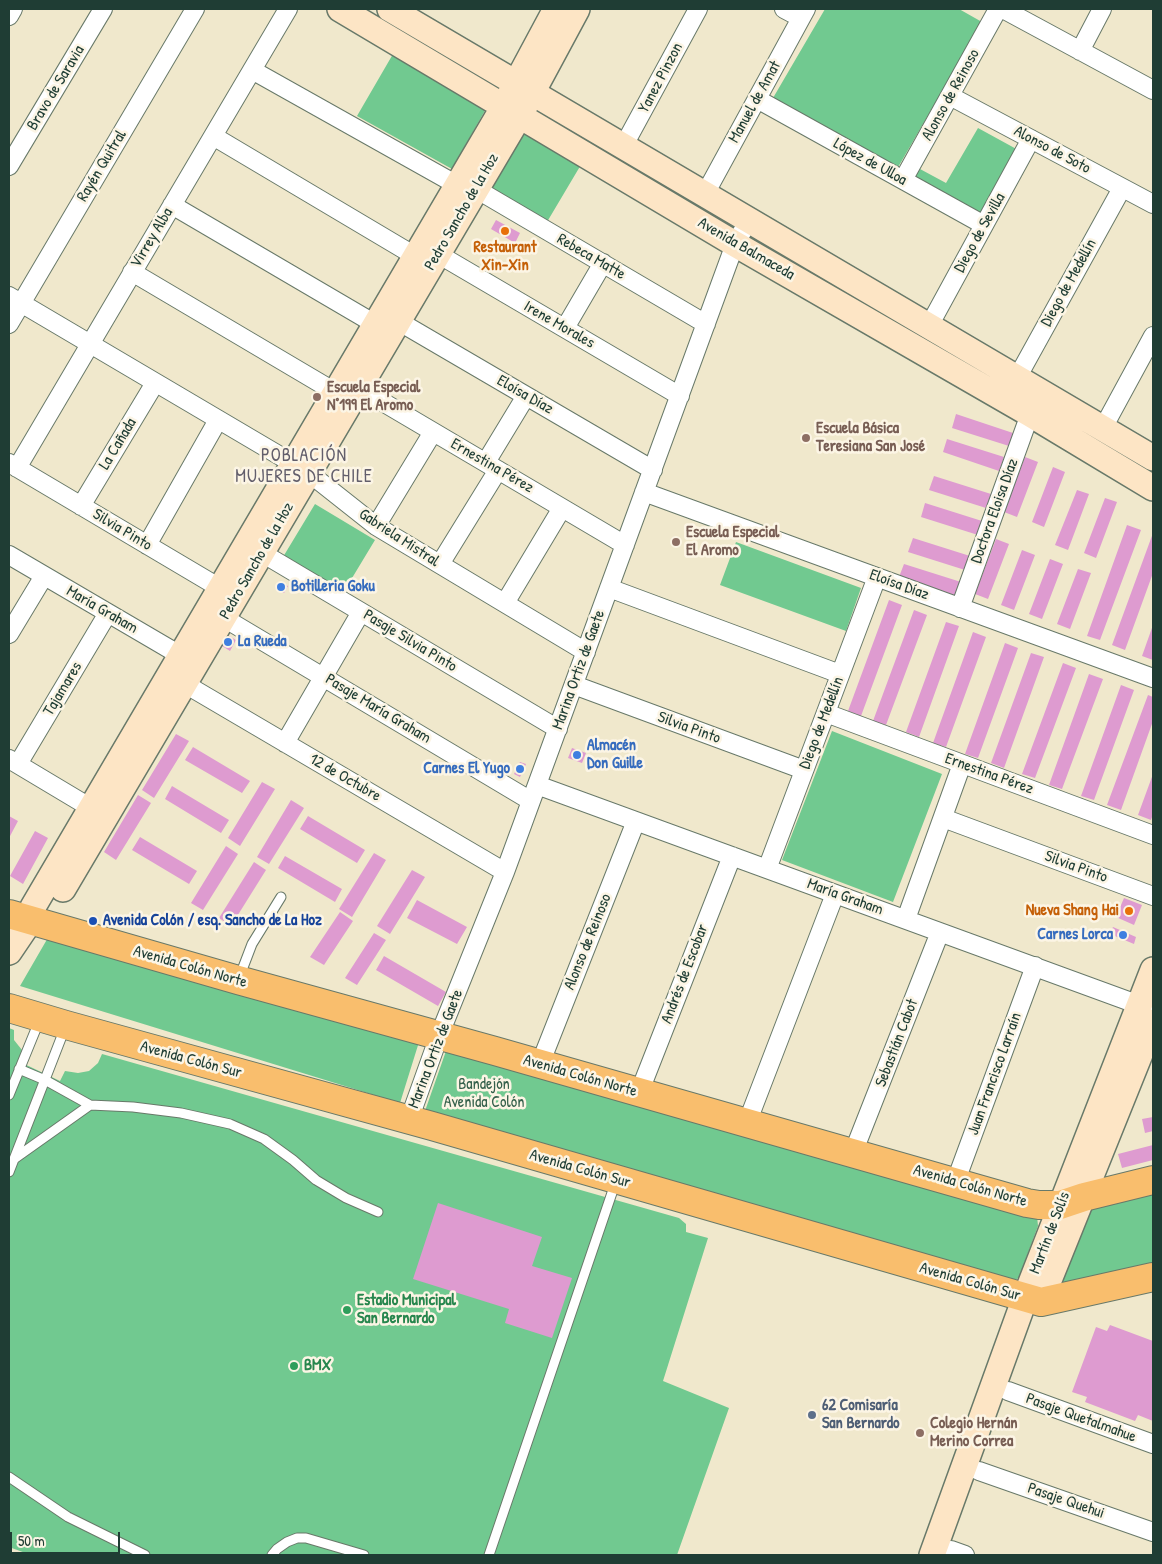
<!DOCTYPE html>
<html>
<head>
<meta charset="utf-8">
<style>
  body { margin:0 }
  #map { position:relative; width:1162px; height:1564px; overflow:hidden; background:#f0e8cc; font-family:"Patrick Hand",sans-serif }
  canvas { display:block }
  .frame { position:absolute; inset:0; border:10px solid #1f3d34; pointer-events:none }
  .scale { position:absolute; left:10px; top:1532px; width:110px; height:22px; box-sizing:border-box; border:2px solid #1f3d34; border-top:0; padding-left:6px; font-size:15px; line-height:18px; white-space:nowrap; color:#1f3d34; -webkit-text-stroke:4px #fcf5e5; paint-order:stroke }
</style>
</head>
<body>
<div id="map">
<canvas width="1162" height="1564"></canvas>
<div class="frame"></div>
<div class="scale">50 m</div>
</div>
<script>
const c = document.querySelector('canvas').getContext('2d');
c.lineJoin = 'round';
function fillPath(path, color) { c.fillStyle = color; c.fill(path, 'evenodd'); }
const toPath = rows => new Path2D(rows.map(r => 'M' + r).join(''));
function strokePath(path, color, width, dash) { c.strokeStyle = color; c.lineWidth = width; c.lineCap = dash ? 'butt' : 'round'; c.setLineDash(dash || []); c.stroke(path); }
function label(font, color, halo, rows, align = 'center') {
  c.font = font + ' "Patrick Hand",sans-serif'; c.lineWidth = 5; c.setLineDash([]); c.textBaseline = 'middle'; c.strokeStyle = halo; c.fillStyle = color; for (const [text, x, y, turn = 0] of rows) {
    c.save(); c.translate(x, y); c.rotate((+turn || 0) * Math.PI / 180); c.textAlign = isNaN(turn) ? turn : align; if (halo) c.strokeText(text, 0, 0); c.fillText(text, 0, 0); c.restore();
  }
}
const green = toPath([
  [825,9,959,9,982,22,897,169,773,98],
  [393,54,487,107,452,169,357,116],
  [978,128,1020,151,983,215,915,177,920,169,946,183],
  [519,130,582,163,547,222,486,187],
  [315,504,375,540,343,593,283,557],
  [736,542,861,588,846,631,720,585],
  [832,731,942,774,893,902,782,860],
  [53,929,419,1042,400,1103,20,986],
  [9,1028,14,1030,14,1040,22,1050,18,1061,60,1081,65,1071,78,1073,89,1071,98,1063,102,1054,679,1218,686,1224,686,1232,708,1238,663,1381,729,1408,677,1555,31,1555,9,1547],
  [446,1051,1037,1216,1038,1226,1019,1277,1014,1282,425,1111],
  [1153,1186,1153,1269,1064,1288,1055,1277,1080,1212]
]);
const building = toPath([
  [496,220,520,233,515,243,491,229],
  [956,414,1013,433,1009,446,952,428],
  [947,439,1004,457,999,471,943,452],
  [1025,457,1038,462,1017,517,1004,512],
  [1053,467,1065,472,1044,527,1032,522],
  [934,476,991,494,986,508,929,490],
  [1077,490,1089,494,1068,550,1055,545],
  [1105,498,1117,502,1096,558,1084,553],
  [925,503,982,521,978,535,921,517],
  [1127,525,1141,530,1100,640,1087,636],
  [1153,533,1153,573,1125,650,1112,645],
  [913,538,970,556,965,570,908,552],
  [996,539,1009,544,988,599,975,594],
  [1022,550,1035,555,1014,610,1001,605],
  [1050,559,1063,564,1042,619,1029,614],
  [904,564,961,582,956,596,899,577],
  [1078,569,1091,573,1070,629,1057,624],
  [278,582,288,586,284,593,275,588],
  [889,600,902,605,861,716,848,711],
  [914,610,927,615,886,725,873,721],
  [946,622,959,626,919,737,906,732],
  [1153,625,1153,660,1142,656],
  [973,632,986,637,946,747,933,743],
  [226,634,236,640,230,651,219,644],
  [1005,643,1018,648,978,758,965,754],
  [1031,653,1044,657,1004,768,991,763],
  [1063,663,1076,668,1035,778,1022,774],
  [1089,674,1103,679,1062,789,1049,785],
  [1121,685,1134,690,1094,800,1081,796],
  [1148,695,1153,697,1153,721,1121,810,1107,805],
  [176,734,189,741,154,798,142,790],
  [193,747,250,781,242,793,185,760],
  [572,748,586,753,582,763,568,758],
  [520,762,526,764,520,777,514,774],
  [1153,774,1153,814,1151,820,1138,815],
  [262,782,275,789,240,846,228,838],
  [172,786,229,820,221,833,165,799],
  [138,795,151,803,116,860,104,852],
  [291,800,304,808,269,864,257,857],
  [9,816,18,821,9,838],
  [308,816,365,850,357,863,300,829],
  [35,831,48,838,23,884,10,876],
  [140,837,197,871,189,884,132,850],
  [226,846,238,854,203,910,191,903],
  [374,853,386,860,352,917,339,909],
  [285,856,342,889,335,902,278,868],
  [254,862,266,870,231,926,219,918],
  [412,870,425,877,390,934,377,926],
  [1124,898,1142,905,1134,925,1116,917],
  [417,900,467,927,457,944,407,918],
  [340,912,353,921,324,965,310,957],
  [1113,927,1136,937,1134,944,1110,934],
  [374,933,386,940,357,985,345,978],
  [384,956,446,992,438,1006,376,970],
  [1153,1117,1153,1131,1145,1133,1142,1119],
  [1153,1145,1153,1160,1122,1168,1118,1154],
  [438,1203,542,1237,532,1266,572,1278,552,1338,505,1323,509,1309,413,1279],
  [1110,1325,1153,1341,1153,1421,1138,1415,1135,1421,1085,1402,1087,1397,1072,1392,1096,1327,1107,1331]
]);
const lane = toPath([
  [239,978,252,944,281,897],
  [19,1069,45,1080,90,1105,133,1107,181,1113,230,1124,264,1139,293,1160,316,1180,346,1198,378,1212],
  [9,1095,40,1019],
  [14,1159,90,1105],
  [9,1172,65,1028],
  [9,1477,68,1517,145,1555],
  [272,1555,277,1549,287,1542,297,1538,306,1538,364,1555],
  [489,1555,616,1181]
]);
const street = toPath([
  [784,9,801,18],
  [1003,9,1153,90],
  [9,16,13,9],
  [1080,51,1102,9],
  [252,70,457,185],
  [950,96,1153,204],
  [757,99,984,225],
  [213,136,415,256],
  [623,147,698,9],
  [9,166,103,9],
  [903,180,998,9],
  [476,189,706,324],
  [705,194,806,9],
  [172,205,375,324],
  [438,254,680,396],
  [132,272,335,392],
  [9,296,309,473,376,526,586,652],
  [398,321,653,470],
  [9,324,195,9],
  [929,326,1031,139],
  [565,328,603,263],
  [1017,378,1122,188],
  [359,388,625,545],
  [1103,428,1153,336],
  [486,462,526,396],
  [9,463,230,594],
  [17,468,288,9],
  [644,492,1153,678],
  [81,506,155,383],
  [376,526,433,432],
  [147,545,218,420],
  [262,553,558,729],
  [9,555,190,661],
  [440,564,498,470],
  [609,588,840,674],
  [505,603,562,508],
  [960,608,1030,414],
  [224,618,531,801],
  [9,634,44,576],
  [185,684,505,872],
  [574,685,804,770],
  [826,713,1153,835],
  [285,743,361,612],
  [9,759,101,814],
  [18,764,108,613],
  [537,785,1153,1010],
  [943,818,1153,896],
  [767,869,877,577],
  [906,919,962,764],
  [540,1064,636,821],
  [639,1093,732,856],
  [409,1120,439,1036,505,872,735,244,749,220],
  [747,1123,835,894],
  [853,1153,940,932],
  [955,1183,1035,966],
  [1008,1391,1153,1444],
  [979,1471,1153,1532],
  [951,1550,965,1555]
]);
const secondary = toPath([
  [340,9,735,244,1030,414,1153,488],
  [390,9,1153,458],
  [63,889,520,115,577,9],
  [9,952,30,921,33,907,504,106,556,9],
  [1047,1285,1153,1022],
  [932,1555,1025,1298,1153,970]
]);
const primary = toPath([
  [9,914,238,980,495,1051,1027,1203,1039,1205,1060,1205,1084,1197,1153,1180],
  [9,1008,66,1025,432,1126,1041,1302,1153,1277]
]);
const markers = [
  [505,231,5,"#e8710a"],
  [317,397,5,"#8d6e63"],
  [806,438,5,"#8d6e63"],
  [676,542,5,"#8d6e63"],
  [281,587,5,"#3f7fe0"],
  [228,642,5,"#3f7fe0"],
  [577,755,5,"#3f7fe0"],
  [520,769,5,"#3f7fe0"],
  [1129,911,5,"#e8710a"],
  [93,921,5,"#1a4fb4"],
  [1123,935,5,"#3f7fe0"],
  [347,1310,5,"#2e9e5b"],
  [294,1366,5,"#2e9e5b"],
  [812,1415,5,"#5c6f8a"],
  [920,1433,5,"#8d6e63"]
];
const streetNames = [
  ["Yanez Pinzon",661,78,-62],
  ["Bravo de Saravia",56,88,-59],
  ["Alonso de Reinoso",951,95,-61],
  ["Manuel de Amat",755,102,-61],
  ["Alonso de Soto",1052,150,28],
  ["López de Ulloa",870,162,29],
  ["Rayén Quitral",102,166,-59],
  ["Pedro Sancho de la Hoz",462,212,-60],
  ["Diego de Sevilla",980,233,-61],
  ["Virrey Alba",152,238,-59],
  ["Avenida Balmaceda",746,249,30],
  ["Rebeca Matte",591,257,30],
  ["Diego de Medellín",1069,283,-61],
  ["Irene Morales",559,325,30],
  ["Eloísa Díaz",525,395,30],
  ["La Cañada",118,444,-59],
  ["Ernestina Pérez",492,466,30],
  ["Doctora Eloisa Díaz",995,511,-70],
  ["Silvia Pinto",122,530,31],
  ["Gabriela Mistral",399,538,33],
  ["Pedro Sancho de la Hoz",257,561,-60],
  ["Eloísa Díaz",899,585,20],
  ["María Graham",102,610,30],
  ["Pasaje Silvia Pinto",410,641,31],
  ["Marina Ortiz de Gaete",579,670,-70],
  ["Tajamares",63,689,-59],
  ["Pasaje María Graham",378,709,31],
  ["Diego de Medellín",822,723,-69],
  ["Silvia Pinto",689,728,20],
  ["Ernestina Pérez",989,774,20],
  ["12 de Octubre",345,778,30],
  ["Silvia Pinto",1076,867,20],
  ["María Graham",845,897,20],
  ["Alonso de Reinoso",588,942,-68],
  ["Avenida Colón Norte",190,967,16],
  ["Andrés de Escobar",685,974,-69],
  ["Sebastián Cabot",897,1043,-69],
  ["Marina Ortiz de Gaete",436,1049,-69],
  ["Avenida Colón Sur",191,1060,15],
  ["Juan Francisco Larraín",995,1074,-70],
  ["Avenida Colón Norte",580,1076,16],
  ["Avenida Colón Sur",580,1169,16],
  ["Avenida Colón Norte",970,1186,16],
  ["Martín de Solís",1050,1233,-69],
  ["Avenida Colón Sur",970,1282,16],
  ["Pasaje Quetalmahue",1081,1418,20],
  ["Pasaje Quehui",1066,1501,19]
];
const foodNames = [
  ["Restaurant",505,248],
  ["Xin-Xin",505,266],
  ["Nueva Shang Hai",1119,911,"right"]
];
const educationNames = [
  ["Escuela Especial",327,388],
  ["N°199 El Aromo",327,406],
  ["Escuela Básica",816,429],
  ["Teresiana San José",816,447],
  ["Escuela Especial",686,533],
  ["El Aromo",686,551],
  ["Colegio Hernán",930,1424],
  ["Merino Correa",930,1442]
];
const shopNames = [
  ["Botilleria Goku",291,587],
  ["La Rueda",238,642],
  ["Almacén",587,746],
  ["Don Guille",587,764],
  ["Carnes El Yugo",510,769,"right"],
  ["Carnes Lorca",1113,935,"right"]
];
const transitNames = [
  ["Avenida Colón / esq. Sancho de La Hoz",103,921]
];
const parkNames = [
  ["Bandejón",484,1085],
  ["Avenida Colón",484,1103]
];
const leisureNames = [
  ["Estadio Municipal",357,1301],
  ["San Bernardo",357,1319],
  ["BMX",304,1366]
];
const serviceNames = [
  ["62 Comisaría",822,1406],
  ["San Bernardo",822,1424]
];
const neighbourhoodNames = [
  ["POBLACIÓN",304,456],
  ["MUJERES DE CHILE",304,477]
];
fillPath(green, '#71c990');
fillPath(building, '#de9bd0');
strokePath(lane, '#687969', 11);
strokePath(street, '#687969', 20);
strokePath(secondary, '#687969', 28);
strokePath(primary, '#687969', 30);
strokePath(lane, '#fff', 9);
strokePath(street, '#fff', 18);
strokePath(secondary, '#fde5c5', 25);
strokePath(primary, '#f9be6d', 28);
for (const [x, y, r, color] of markers) { const dot = new Path2D(); dot.arc(x, y, r, 0, 2 * Math.PI); c.fillStyle = color; c.fill(dot); strokePath(dot, '#fcf5e5', 2); }
label('16px', '#1f3d34', '#fcf5e5', streetNames);
label('bold 16px', '#c56008', '#fcf5e5', foodNames);
label('bold 16px', '#785e54', '#fcf5e5', educationNames, 'left');
label('bold 16px', '#366cbe', '#fcf5e5', shopNames, 'left');
label('bold 16px', '#164399', '#fcf5e5', transitNames, 'left');
label('16px', '#34604b', '#fcf5e5', parkNames);
label('bold 16px', '#27864d', '#fcf5e5', leisureNames, 'left');
label('bold 16px', '#4e5e75', '#fcf5e5', serviceNames, 'left');
c.letterSpacing = '1px';
label('18px', '#625e6b', '#fcf5e5', neighbourhoodNames);
c.letterSpacing = '0px';
</script>
</body>
</html>
